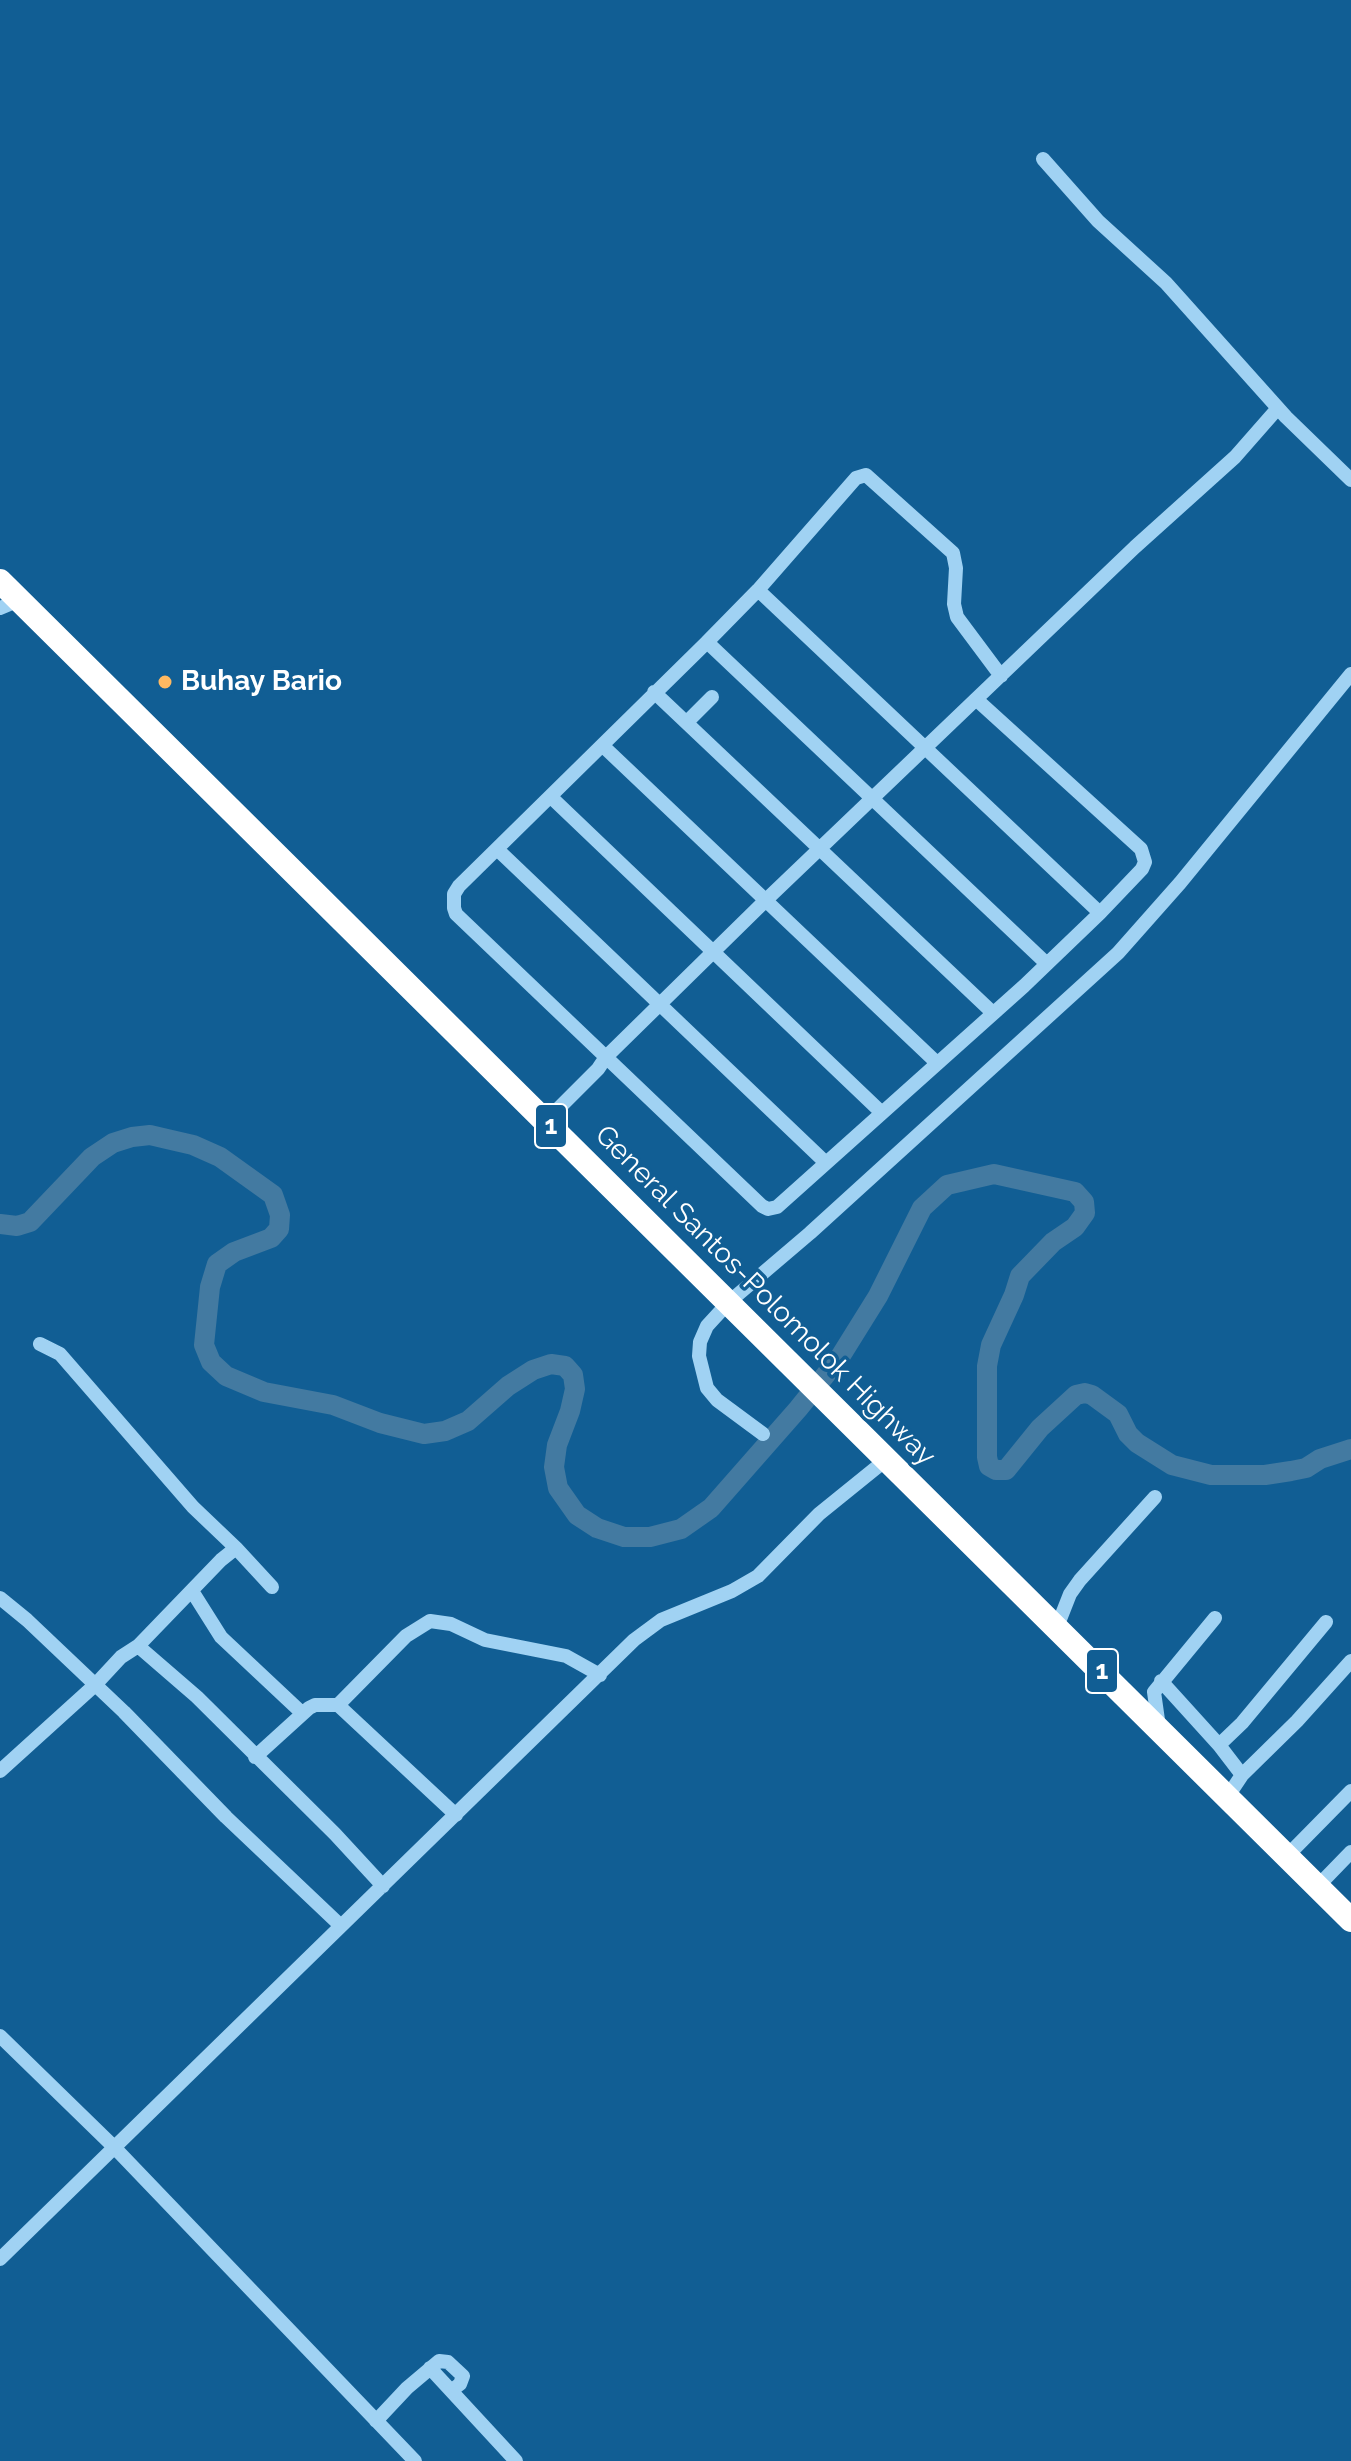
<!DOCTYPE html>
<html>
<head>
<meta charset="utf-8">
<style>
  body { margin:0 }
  canvas { display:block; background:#115e94 }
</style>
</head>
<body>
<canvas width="1351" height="2461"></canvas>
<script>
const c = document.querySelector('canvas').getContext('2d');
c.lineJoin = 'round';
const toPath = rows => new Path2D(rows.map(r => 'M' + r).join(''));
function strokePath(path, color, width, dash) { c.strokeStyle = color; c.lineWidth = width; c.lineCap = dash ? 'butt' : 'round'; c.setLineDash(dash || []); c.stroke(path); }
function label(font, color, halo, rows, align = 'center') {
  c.font = font + ' Raleway,sans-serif'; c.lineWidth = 7; c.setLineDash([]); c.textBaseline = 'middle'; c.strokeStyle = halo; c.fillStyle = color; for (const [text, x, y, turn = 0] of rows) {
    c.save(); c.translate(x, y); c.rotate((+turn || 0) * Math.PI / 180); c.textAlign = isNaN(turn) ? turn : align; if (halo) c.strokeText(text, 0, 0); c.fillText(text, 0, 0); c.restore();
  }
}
const river = toPath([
  [0,1224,17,1226,30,1222,92,1157,113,1143,132,1137,150,1135,167,1139,193,1145,220,1157,273,1195,280,1215,279,1229,271,1238,234,1252,217,1264,210,1287,204,1345,211,1362,226,1376,264,1392,333,1405,380,1423,424,1434,445,1431,468,1421,508,1386,533,1370,551,1364,565,1366,573,1375,575,1389,570,1411,557,1445,554,1467,558,1488,577,1515,597,1528,624,1537,650,1537,681,1529,711,1508,798,1409,840,1357,878,1296,922,1208,947,1185,994,1174,1075,1192,1084,1202,1085,1213,1075,1227,1053,1242,1020,1276,1014,1295,991,1345,987,1366,987,1457,989,1466,996,1470,1006,1470,1040,1428,1076,1395,1085,1393,1092,1395,1118,1414,1128,1434,1137,1443,1172,1465,1211,1475,1265,1475,1291,1471,1306,1468,1320,1459,1351,1449]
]);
const minor = toPath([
  [1043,159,1098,221,1166,283,1286,417,1351,480],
  [758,590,1100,913],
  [0,608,19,600],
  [707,642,758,590,856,478,866,475,953,553,956,568,954,604,957,617,1001,676],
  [654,692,993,1013],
  [977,700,1141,849,1145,862,1142,869,1100,913,1024,986,777,1207,768,1209,762,1206,456,914,454,908,454,894,459,886,707,642,1047,964],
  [687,722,712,697],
  [603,746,937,1063],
  [552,798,882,1113],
  [498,850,825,1162],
  [546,1121,598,1069,606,1057,766,900,1135,547,1235,457,1278,408],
  [40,1344,60,1354,193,1507,236,1548],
  [763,1434,717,1400,707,1388,699,1356,700,1342,707,1326,729,1302,810,1233,1118,953,1180,883,1351,674],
  [192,1591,221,1637,302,1713],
  [0,1598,27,1620,124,1712,226,1817,341,1926],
  [1057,1627,1070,1594,1080,1580,1155,1497],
  [138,1646,221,1560,236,1548,272,1587],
  [1161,1681,1219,1745,1242,1775,1228,1796],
  [338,1705,406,1636,430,1621,451,1624,485,1640,566,1656,600,1675],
  [1159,1727,1154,1692,1215,1618],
  [1219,1745,1242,1723,1326,1622],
  [255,1757,309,1708,315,1705,338,1705,456,1815],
  [0,1771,95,1685,121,1657,138,1646,197,1697,335,1834,383,1886],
  [1242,1775,1297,1721,1351,1661],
  [1287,1856,1351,1791],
  [1318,1886,1351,1852],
  [0,2036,114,2147,415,2461],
  [0,2259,634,1640,661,1620,732,1591,758,1576,819,1514,887,1459],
  [430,2368,516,2461],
  [376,2421,407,2388,439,2361,448,2362,463,2376,460,2384,452,2390]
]);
const highway = toPath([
  [0,581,1351,1920]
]);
const markers = [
  [165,682,8,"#ffb961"]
];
const shields = [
  [551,1126,32],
  [1102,1671,32]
];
const shieldNames = [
  ["1",551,1126],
  ["1",1102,1671]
];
const poiNames = [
  ["Buhay Bario",181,682]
];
const streetNames = [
  ["General Santos-Polomolok Highway",765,1296,45]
];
strokePath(river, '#437aa1', 20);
strokePath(minor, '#a0d2f3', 14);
strokePath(highway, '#fff', 24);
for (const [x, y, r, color] of markers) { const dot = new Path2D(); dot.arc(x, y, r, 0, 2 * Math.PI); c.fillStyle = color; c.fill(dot); strokePath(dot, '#115e94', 3); }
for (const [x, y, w] of shields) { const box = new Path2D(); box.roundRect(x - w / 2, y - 22, w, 44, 6); c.fillStyle = '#115e94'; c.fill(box); strokePath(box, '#fff', 2); }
label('bold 26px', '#fff', null, shieldNames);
label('bold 28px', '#fff', '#115e94', poiNames, 'left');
label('28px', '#fff', '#115e94', streetNames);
</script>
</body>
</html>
